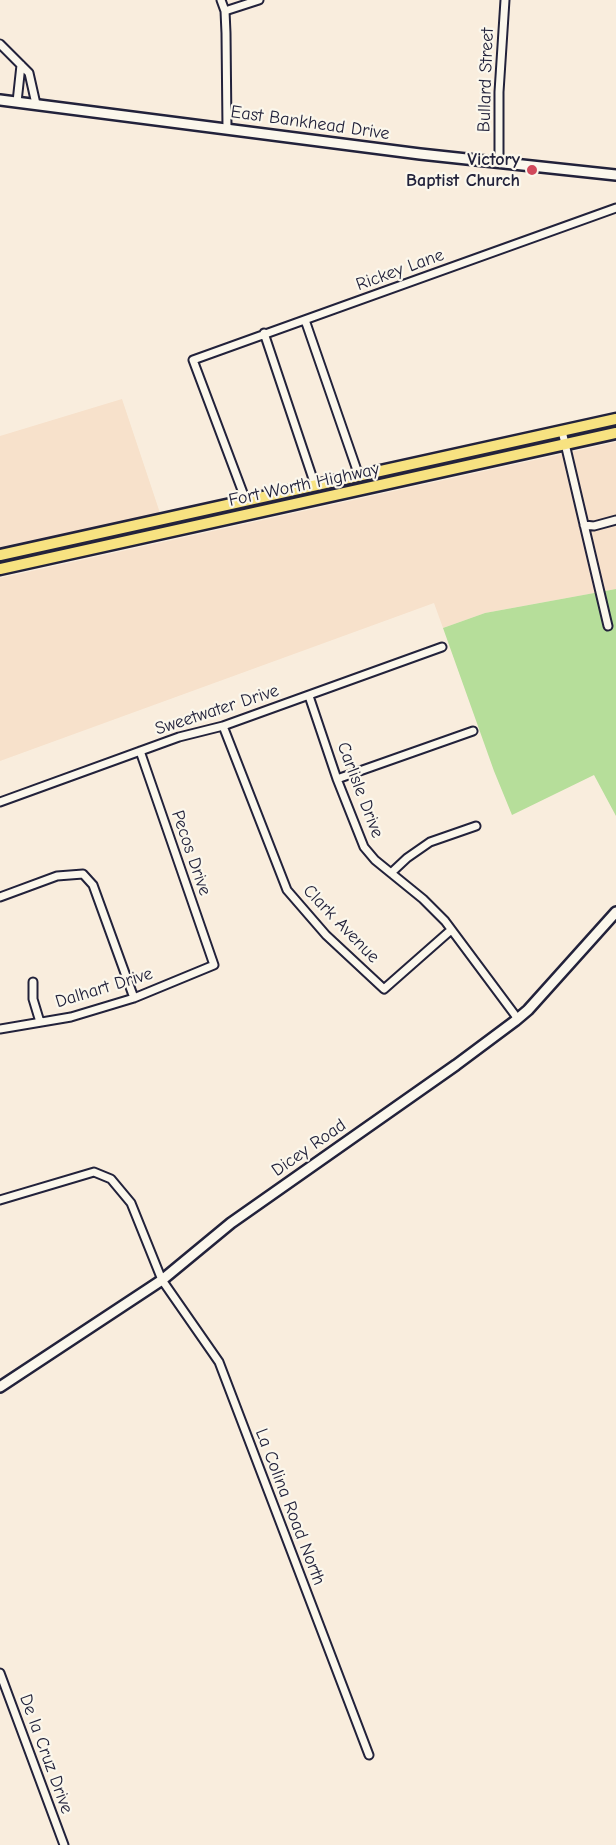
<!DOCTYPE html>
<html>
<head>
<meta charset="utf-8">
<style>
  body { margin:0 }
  canvas { display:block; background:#f9eddd }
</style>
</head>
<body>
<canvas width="616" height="1845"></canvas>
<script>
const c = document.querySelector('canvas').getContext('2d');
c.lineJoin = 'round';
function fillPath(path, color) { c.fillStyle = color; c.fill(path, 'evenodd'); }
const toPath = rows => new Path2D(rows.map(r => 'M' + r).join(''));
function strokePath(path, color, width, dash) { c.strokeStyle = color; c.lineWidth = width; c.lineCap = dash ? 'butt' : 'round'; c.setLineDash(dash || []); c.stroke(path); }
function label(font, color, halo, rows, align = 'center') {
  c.font = font + ' "Comic Neue",sans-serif'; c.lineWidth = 4.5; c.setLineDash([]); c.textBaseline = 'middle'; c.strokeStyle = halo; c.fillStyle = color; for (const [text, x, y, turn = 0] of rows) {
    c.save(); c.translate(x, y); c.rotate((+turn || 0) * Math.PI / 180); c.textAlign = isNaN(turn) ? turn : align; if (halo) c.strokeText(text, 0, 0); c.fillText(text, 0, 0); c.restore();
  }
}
const built = toPath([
  [122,399,160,513,0,547,0,436],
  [616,442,616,589,485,613,443,628,434,603,0,761,0,578]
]);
const green = toPath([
  [616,589,616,816,594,775,512,815,494,771,443,628,485,613]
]);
const street = toPath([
  [221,0,225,11,226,33,227,128],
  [225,11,259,0],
  [0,44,29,73,36,104],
  [17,102,21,65],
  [499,162,499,92,505,0],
  [305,320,359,476],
  [264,333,315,485],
  [562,431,608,626],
  [246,501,193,360,616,208],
  [584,525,594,526,616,520],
  [309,696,337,779,364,847,375,860,423,899,445,921,518,1019],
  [223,726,287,890,326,935,384,989,451,930],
  [337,779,473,731],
  [0,802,179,737,223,726,442,647],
  [391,873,407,858,430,842,476,826],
  [0,897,57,876,83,874,93,885,134,998],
  [33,982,33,999,40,1022],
  [0,1029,71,1017,134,998,214,965,140,751],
  [0,1200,94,1172,111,1179,131,1203,162,1280,219,1362,369,1755],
  [0,1673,64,1845]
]);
const secondary = toPath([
  [0,100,420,154,616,175],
  [0,1387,162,1280,231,1223,456,1065,515,1021,528,1010,616,912]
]);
const primary = toPath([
  [0,555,616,419],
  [0,569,616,433]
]);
const markers = [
  [532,170,6,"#d1495b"]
];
const streetNames = [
  ["Bullard Street",486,80,-88],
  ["East Bankhead Drive",310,123,8],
  ["Rickey Lane",400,270,-20],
  ["Fort Worth Highway",304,485,-12],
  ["Sweetwater Drive",217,710,-18],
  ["Carlisle Drive",360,790,69],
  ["Pecos Drive",191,853,71],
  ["Clark Avenue",341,924,46],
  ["Dalhart Drive",104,988,-17],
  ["Dicey Road",309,1148,-35],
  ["La Colina Road North",290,1507,69],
  ["De la Cruz Drive",46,1754,70]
];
const poiNames = [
  ["Victory",520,160],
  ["Baptist Church",520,181]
];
fillPath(built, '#f7e1cb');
fillPath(green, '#b6de9a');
strokePath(street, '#22223b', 11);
strokePath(secondary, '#22223b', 14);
strokePath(primary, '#22223b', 15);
strokePath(street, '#fbf7ec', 7);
strokePath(secondary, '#fbf7ec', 9);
strokePath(primary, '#f7e281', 10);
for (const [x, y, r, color] of markers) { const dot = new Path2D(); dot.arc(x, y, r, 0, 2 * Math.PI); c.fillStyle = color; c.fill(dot); strokePath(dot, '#fbf7ec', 2); }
label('18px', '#22223b', '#fbf7ec', streetNames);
label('bold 18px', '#22223b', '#fbf7ec', poiNames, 'right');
</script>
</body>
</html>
